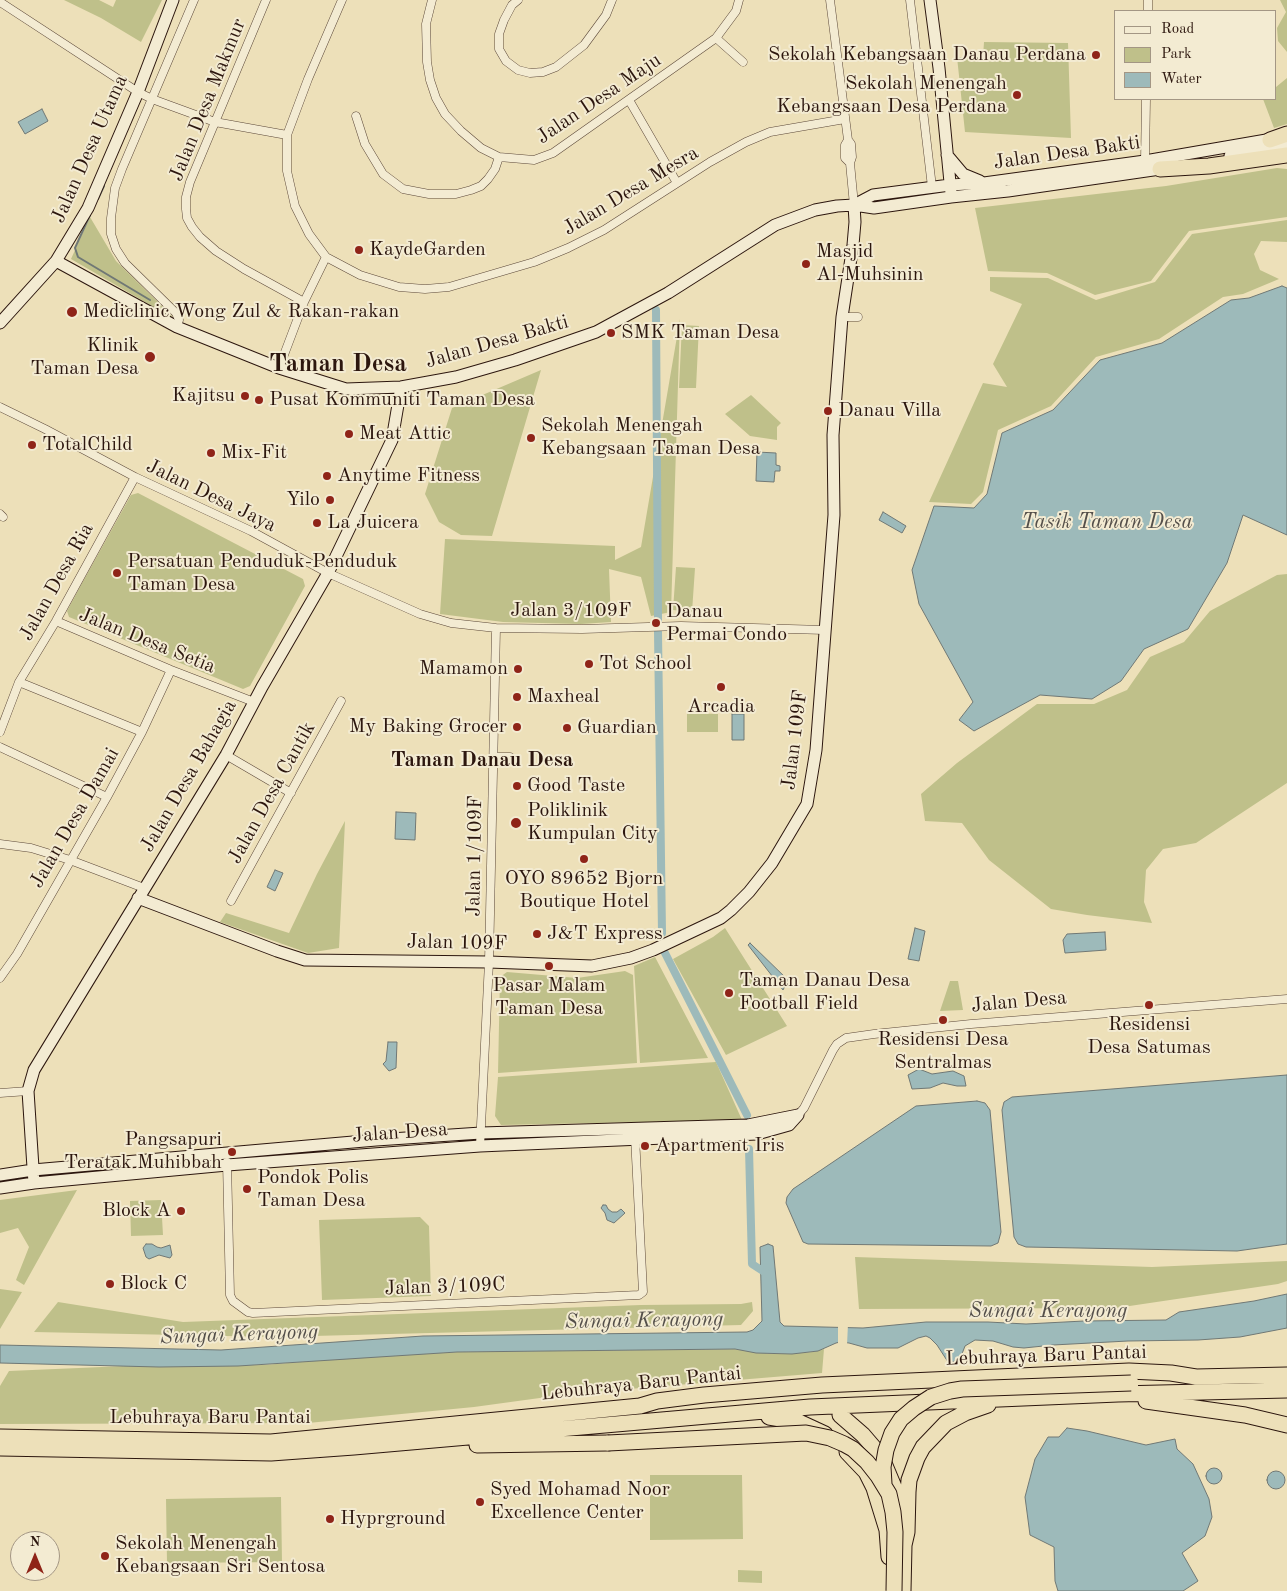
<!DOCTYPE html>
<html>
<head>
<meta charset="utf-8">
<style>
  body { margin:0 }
  #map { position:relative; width:1287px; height:1591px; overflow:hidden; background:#ede0b9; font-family:"Old Standard TT",serif }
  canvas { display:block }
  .legend { position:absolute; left:1114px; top:10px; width:162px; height:90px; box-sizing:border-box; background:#f3ebd2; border:1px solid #a39684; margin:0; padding:6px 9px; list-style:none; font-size:15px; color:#2c160e }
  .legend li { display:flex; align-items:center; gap:10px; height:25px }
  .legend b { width:25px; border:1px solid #a39684 }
  .north { position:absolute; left:10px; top:1531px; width:50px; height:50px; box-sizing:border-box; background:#f3ebd2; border:1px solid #a39684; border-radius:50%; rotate:0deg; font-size:14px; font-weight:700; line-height:20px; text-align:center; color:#2c160e }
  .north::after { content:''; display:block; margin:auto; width:18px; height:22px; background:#8f2418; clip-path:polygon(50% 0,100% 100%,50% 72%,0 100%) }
</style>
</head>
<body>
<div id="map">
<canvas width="1287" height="1591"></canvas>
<ul class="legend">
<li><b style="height:6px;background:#f3ebd2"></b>Road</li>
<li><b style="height:14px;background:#bfc08a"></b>Park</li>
<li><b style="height:14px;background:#9dbaba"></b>Water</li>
</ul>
<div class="north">N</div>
</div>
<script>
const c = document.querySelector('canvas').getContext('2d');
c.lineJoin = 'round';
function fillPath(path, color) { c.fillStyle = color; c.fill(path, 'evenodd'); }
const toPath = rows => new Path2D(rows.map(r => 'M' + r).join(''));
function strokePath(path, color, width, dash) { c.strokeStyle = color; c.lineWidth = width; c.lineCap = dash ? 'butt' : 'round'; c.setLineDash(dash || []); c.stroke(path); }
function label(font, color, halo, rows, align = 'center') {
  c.font = font + ' "Old Standard TT",serif'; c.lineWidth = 4; c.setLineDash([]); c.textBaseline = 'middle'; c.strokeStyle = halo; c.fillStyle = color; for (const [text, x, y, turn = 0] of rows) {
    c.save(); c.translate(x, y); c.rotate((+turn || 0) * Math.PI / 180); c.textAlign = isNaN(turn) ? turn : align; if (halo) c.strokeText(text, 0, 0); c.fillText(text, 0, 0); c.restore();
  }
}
const green = toPath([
  [64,0,99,0,113,7,116,0,162,0,141,42,101,18],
  [1280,0,1287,0,1287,52,1278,41,1277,28,1286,12],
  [984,42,1068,43,1071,138,965,132,957,57,983,57],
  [1287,78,1287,124,1274,128,1263,99,1276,99,1276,87],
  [1277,168,1287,169,1287,217,1189,231,1151,281,1095,295,1047,273,988,271,975,208,1166,186],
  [90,217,116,261,176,320,71,259],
  [1287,220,1287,242,1261,241,1254,254,1260,270,1279,279,1243,294,1223,297,1159,339,1096,357,1051,406,998,430,983,492,971,504,929,502,983,383,1007,387,993,364,1022,304,990,291,990,277,1048,278,1096,300,1155,282,1192,234],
  [680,319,671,612,651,616,641,577,609,569,611,622,581,624,503,622,440,614,445,539,615,546,615,560,641,547],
  [682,325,699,326,696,388,679,388],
  [541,370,492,536,461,535,439,522,425,494,452,408],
  [751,395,781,423,777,427,777,440,750,436,725,414],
  [138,493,303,579,305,586,250,686,243,689,69,617,67,611,81,585,131,495],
  [676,567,695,568,692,612,673,610],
  [1287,574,1287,783,1196,843,1163,849,1146,870,1144,902,1152,923,1087,915,1051,909,989,860,962,823,925,821,921,794,957,763,1037,704,1094,704,1127,690,1150,657,1184,642,1210,611,1277,575],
  [687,713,718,714,718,732,687,732],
  [345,821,339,948,308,953,220,922,226,913,289,933,317,874],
  [725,928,787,1026,726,1055,673,959,713,937],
  [655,957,708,1058,640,1063,634,966],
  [625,971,633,975,637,1063,498,1073,500,977,507,972,577,978],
  [950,981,958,981,963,1010,940,1011],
  [716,1062,742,1120,501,1125,495,1116,498,1077],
  [77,1190,24,1285,16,1280,29,1247,18,1228,0,1233,0,1200],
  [161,1200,163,1235,131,1236,130,1201],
  [420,1217,429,1226,431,1296,322,1300,319,1220],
  [855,1257,1152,1267,1287,1261,1287,1281,1278,1284,1116,1308,859,1309],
  [0,1289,22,1292,0,1329],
  [58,1302,183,1322,641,1305,741,1304,752,1302,753,1311,741,1325,274,1337,34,1332],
  [735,1349,774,1354,812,1352,824,1349,822,1373,569,1394,474,1407,308,1423,0,1424,0,1386,9,1371,125,1366,264,1365,360,1357,457,1352],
  [650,1475,742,1475,743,1539,650,1540],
  [281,1497,282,1562,167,1563,166,1499],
  [738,1570,762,1571,762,1583,738,1582]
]);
const water = toPath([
  [42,109,48,121,25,134,18,122,42,109],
  [1282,286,1287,288,1287,535,1243,515,1227,563,1188,629,1144,649,1121,681,1092,699,1040,695,974,731,959,720,973,702,919,604,912,570,934,506,974,508,987,494,1002,433,1053,410,1100,360,1162,343,1231,300,1249,298,1282,286],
  [757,452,776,453,776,465,780,466,780,471,775,471,774,482,756,481,757,452],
  [883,512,906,526,902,533,879,520,883,512],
  [732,714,744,714,744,740,732,740,732,714],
  [396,812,416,813,415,840,395,839,396,812],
  [275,870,283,873,275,891,267,887,275,870],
  [915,928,925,931,919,961,908,959,915,928],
  [1105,932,1106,950,1065,953,1063,940,1067,934,1105,932],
  [750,943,788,980,783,990,748,945,750,943],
  [388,1042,397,1042,396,1068,389,1071,383,1064,386,1061,388,1042],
  [919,1069,932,1074,953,1071,964,1076,966,1086,957,1086,943,1083,930,1088,912,1089,908,1075,919,1069],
  [1287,1075,1287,1244,1237,1251,1026,1247,1018,1244,1014,1237,1002,1110,1004,1102,1012,1097,1287,1075],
  [977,1101,985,1103,990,1110,1001,1232,998,1243,991,1246,808,1244,803,1242,786,1203,787,1197,793,1189,916,1106,977,1101],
  [603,1205,606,1205,608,1209,612,1212,617,1212,621,1209,625,1213,614,1223,607,1220,605,1213,601,1208,603,1205],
  [146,1244,152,1244,157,1247,161,1248,170,1245,172,1255,170,1258,159,1255,149,1259,146,1257,143,1248,146,1244],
  [768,1244,773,1246,780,1322,784,1326,863,1328,926,1322,988,1322,1026,1324,1084,1321,1166,1320,1179,1312,1254,1301,1287,1294,1287,1328,1240,1337,1198,1340,1128,1341,1053,1345,1024,1348,1013,1347,993,1341,975,1340,965,1346,960,1359,952,1362,948,1362,937,1345,930,1338,926,1336,918,1338,898,1348,867,1348,849,1343,840,1342,836,1343,818,1351,792,1354,756,1353,735,1349,457,1352,238,1366,159,1367,0,1363,0,1345,221,1350,423,1336,747,1332,753,1330,762,1321,760,1247,768,1244],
  [1067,1428,1087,1431,1146,1445,1175,1439,1177,1449,1193,1464,1209,1499,1212,1517,1205,1536,1182,1553,1198,1581,1183,1591,1058,1591,1055,1581,1054,1547,1030,1535,1025,1497,1035,1459,1048,1437,1059,1437,1067,1428],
  '1206 1476a8 8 0 1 1 16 0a8 8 0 1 1-16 0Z',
  '1267 1480a9 9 0 1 1 18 0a9 9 0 1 1-18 0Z'
]);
const pier = toPath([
  [838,1324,848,1324,847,1345,838,1345]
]);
const stream = toPath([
  [98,199,104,186],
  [90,215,75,248,78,257,150,300]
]);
const canal = toPath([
  [656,310,658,620],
  [658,632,662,933],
  [665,953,747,1115],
  [749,1149,752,1264,769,1275]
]);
const street = toPath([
  [266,0,190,182,186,197,186,209,187,218,192,227,200,237,216,251,244,269,304,302],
  [342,0,308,79,287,135,287,171,295,206,309,234,326,257,360,275,399,287,425,289,449,287,534,262,568,248,604,230,710,162,746,142,770,132,845,119],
  [432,0,426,24,427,62,430,80,436,98,445,114,461,131,481,148,499,157,534,160,553,153,716,38,736,11,739,0],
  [518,0,512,5,504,20,499,34,499,49,506,61,518,70,530,73,543,72,556,67,584,45,606,15,612,0],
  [830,0,848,140,851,144,852,157,850,163,854,205],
  [910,0,932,187],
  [0,2,138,92,152,99,215,122,287,135],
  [1148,11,1148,0],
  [716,38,743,62],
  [629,100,677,183],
  [356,116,365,144,383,174,403,189,429,194,456,194,471,190,481,186,488,179,495,169,499,157],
  [848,140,845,145,845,158,850,163],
  [1145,161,1146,99],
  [842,317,858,317],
  [177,327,179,320,176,313,125,263,116,249,111,234,111,218,115,188,122,169,194,0],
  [279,368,304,302,326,257],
  [0,407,45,429,135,477,251,531,328,573,420,614,451,623,496,628,582,629,681,626,825,630],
  [0,514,3,517],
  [56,621,171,670,254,702],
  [19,682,142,732],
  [0,732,19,682,56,621,135,477],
  [0,747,107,797],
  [226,755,291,793],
  [493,757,510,757],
  [0,844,31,848,70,860,144,888],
  [231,901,341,701],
  [0,978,17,954,107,797,142,732,171,670],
  [0,1093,28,1091],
  [798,1115,804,1108,833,1050,837,1044,846,1038,874,1034,971,1024,1287,999],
  [480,1146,489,962,496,628],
  [227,1162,230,1295,233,1301,248,1312,253,1313,639,1295,643,1292,635,1137]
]);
const secondary = toPath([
  [930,0,939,68,951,193],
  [947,155,963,174,980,181],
  [1230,156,1287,146],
  [854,205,873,195,950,185,984,183,1145,161,1278,138],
  [56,261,177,327,279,368,346,389,401,387,456,377,515,360,596,332,668,293,775,225,815,210,837,206,854,205,874,208,951,197,1008,191,1167,168],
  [0,323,56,261,88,208,138,92,173,0],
  [138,898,277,951,305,960,489,962,592,966,631,958,653,950,721,918,731,910,749,892,772,863,807,804,816,750,834,515,833,435,842,317,853,245,855,222,854,205],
  [0,1175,33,1170,376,1140,481,1133,748,1125,798,1115],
  [34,1183,28,1091,34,1070,226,755,262,687,328,573,392,440,401,387],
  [0,1188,34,1183,227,1165,480,1146,757,1134,789,1125,798,1115]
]);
const highway = toPath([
  [1270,140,1287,134],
  [1160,169,1209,166,1287,155],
  [1146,1401,1245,1415,1287,1425],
  [840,1415,863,1435,881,1456,894,1487,899,1509],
  [769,1417,799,1422,825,1434],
  [0,1437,271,1442,640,1406,657,1401,704,1395,822,1385,1129,1371,1171,1373,1196,1377,1287,1375],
  [477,1445,608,1443],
  [0,1448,271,1453,354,1447,810,1407,1118,1394,1287,1390],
  [847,1452,866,1472,874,1488,887,1530,889,1557],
  [903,1591,904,1545,907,1532,908,1492,909,1480,917,1458,923,1447,946,1423,965,1413,988,1405]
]);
const highwayBridge = toPath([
  [608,1443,806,1433,830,1438,844,1444,853,1449,867,1462,878,1476,889,1494,893,1512,895,1532,894,1591],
  [884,1484,883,1467,886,1450,892,1433,901,1419,914,1408,931,1397,950,1391,962,1389,1131,1383]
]);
const markers = [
  [1096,55,5,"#8f2418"],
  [1017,95,5,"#8f2418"],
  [359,250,5,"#8f2418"],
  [806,264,5,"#8f2418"],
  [72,312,6,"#8f2418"],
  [611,333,5,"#8f2418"],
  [150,357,6,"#8f2418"],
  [245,396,5,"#8f2418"],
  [259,400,5,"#8f2418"],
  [828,411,5,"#8f2418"],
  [349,434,5,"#8f2418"],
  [531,438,5,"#8f2418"],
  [32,445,5,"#8f2418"],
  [211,453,5,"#8f2418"],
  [327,476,5,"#8f2418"],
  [330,500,5,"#8f2418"],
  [317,523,5,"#8f2418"],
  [117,573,5,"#8f2418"],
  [656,623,5,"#8f2418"],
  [589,664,5,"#8f2418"],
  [518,669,5,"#8f2418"],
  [721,687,5,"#8f2418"],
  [517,697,5,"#8f2418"],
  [517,727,5,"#8f2418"],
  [567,728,5,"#8f2418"],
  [517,786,5,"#8f2418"],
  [516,823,6,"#8f2418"],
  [584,859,5,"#8f2418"],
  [537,934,5,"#8f2418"],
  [549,966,5,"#8f2418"],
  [729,993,5,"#8f2418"],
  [1149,1005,5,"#8f2418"],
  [943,1020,5,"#8f2418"],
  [645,1146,5,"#8f2418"],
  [232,1152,5,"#8f2418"],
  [247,1189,5,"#8f2418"],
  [181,1211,5,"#8f2418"],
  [110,1284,5,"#8f2418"],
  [480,1502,5,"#8f2418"],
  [330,1519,5,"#8f2418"],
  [105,1556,5,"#8f2418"]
];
const poiNames = [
  ["Sekolah Kebangsaan Danau Perdana",1086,55,"right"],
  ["Sekolah Menengah",1007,84,"right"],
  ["Kebangsaan Desa Perdana",1007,107,"right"],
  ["KaydeGarden",369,250],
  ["Masjid",816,252],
  ["Al-Muhsinin",816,275],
  ["Mediclinic Wong Zul & Rakan-rakan",83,312],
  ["SMK Taman Desa",621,333],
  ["Klinik",139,346,"right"],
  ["Taman Desa",139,369,"right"],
  ["Kajitsu",235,396,"right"],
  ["Pusat Kommuniti Taman Desa",269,400],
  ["Danau Villa",838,411],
  ["Sekolah Menengah",541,426],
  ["Kebangsaan Taman Desa",541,449],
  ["Meat Attic",359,434],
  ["TotalChild",42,445],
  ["Mix-Fit",221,453],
  ["Anytime Fitness",337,476],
  ["Yilo",320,500,"right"],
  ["La Juicera",327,523],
  ["Persatuan Penduduk-Penduduk",127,562],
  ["Taman Desa",127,585],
  ["Danau",666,612],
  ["Permai Condo",666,635],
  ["Tot School",599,664],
  ["Mamamon",508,669,"right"],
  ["Maxheal",527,697],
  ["Arcadia",721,707,"center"],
  ["My Baking Grocer",507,727,"right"],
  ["Guardian",577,728],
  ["Good Taste",527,786],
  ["Poliklinik",527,811],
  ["Kumpulan City",527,834],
  ["OYO 89652 Bjorn",584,879,"center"],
  ["Boutique Hotel",584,902,"center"],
  ["J&T Express",547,934],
  ["Taman Danau Desa",739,981],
  ["Football Field",739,1004],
  ["Pasar Malam",549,986,"center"],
  ["Taman Desa",549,1009,"center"],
  ["Residensi",1149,1025,"center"],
  ["Desa Satumas",1149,1048,"center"],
  ["Residensi Desa",943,1040,"center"],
  ["Sentralmas",943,1063,"center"],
  ["Pangsapuri",222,1140,"right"],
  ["Teratak Muhibbah",222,1163,"right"],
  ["Apartment Iris",655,1146],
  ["Pondok Polis",257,1178],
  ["Taman Desa",257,1201],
  ["Block A",171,1211,"right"],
  ["Block C",120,1284],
  ["Syed Mohamad Noor",490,1490],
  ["Excellence Center",490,1513],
  ["Hyprground",340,1519],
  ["Sekolah Menengah",115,1544],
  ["Kebangsaan Sri Sentosa",115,1567]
];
const streetNames = [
  ["Jalan Desa Maju",599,99,-34],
  ["Jalan Desa Makmur",208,100,-68],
  ["Jalan Desa Utama",90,149,-66],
  ["Jalan Desa Bakti",1067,153,-8],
  ["Jalan Desa Mesra",631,191,-31],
  ["Jalan Desa Bakti",497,342,-16],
  ["Jalan Desa Jaya",211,496,26],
  ["Jalan Desa Ria",57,582,-61],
  ["Jalan 3/109F",571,611],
  ["Jalan Desa Setia",147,641,22],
  ["Jalan 109F",795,740,-83],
  ["Jalan Desa Bahagia",189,776,-60],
  ["Jalan Desa Cantik",272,793,-61],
  ["Jalan Desa Damai",75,818,-60],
  ["Jalan 1/109F",475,856,-89],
  ["Jalan 109F",457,943,1],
  ["Jalan Desa",1019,1002,-5],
  ["Jalan Desa",400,1133,-4],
  ["Jalan 3/109C",445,1287,-2],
  ["Lebuhraya Baru Pantai",1046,1356,-2],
  ["Lebuhraya Baru Pantai",641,1384,-6],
  ["Lebuhraya Baru Pantai",210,1418]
];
const waterNames = [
  ["Tasik Taman Desa",1107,522],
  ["Sungai Kerayong",1048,1311],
  ["Sungai Kerayong",644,1321,-1],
  ["Sungai Kerayong",239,1335,-2]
];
const neighbourhoodNames = [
  ["Taman Danau Desa",482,760]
];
const districtNames = [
  ["Taman Desa",338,364]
];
fillPath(green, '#bfc08a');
fillPath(water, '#9dbaba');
strokePath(water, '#707875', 1);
fillPath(pier, '#ede0b9');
strokePath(stream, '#707875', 2);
strokePath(canal, '#9dbaba', 8);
strokePath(street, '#5c4839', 9);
strokePath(secondary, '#2c160e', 13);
strokePath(highway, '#2c160e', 17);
strokePath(street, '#f3ebd2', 8);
strokePath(secondary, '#f3ebd2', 11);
strokePath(highway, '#ede0b9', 15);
strokePath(highwayBridge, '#2c160e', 17, []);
strokePath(highwayBridge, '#ede0b9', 15);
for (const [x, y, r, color] of markers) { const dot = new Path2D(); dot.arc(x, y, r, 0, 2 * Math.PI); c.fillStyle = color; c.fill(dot); strokePath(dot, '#f3ebd2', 2); }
label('20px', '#2c160e', '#f3ebd2', poiNames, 'left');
label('20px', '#2c160e', '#f3ebd2', streetNames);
label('italic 21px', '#544f4a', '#f3ebd2', waterNames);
label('bold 21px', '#2c160e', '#f3ebd2', neighbourhoodNames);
label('bold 25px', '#2c160e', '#f3ebd2', districtNames);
</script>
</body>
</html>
